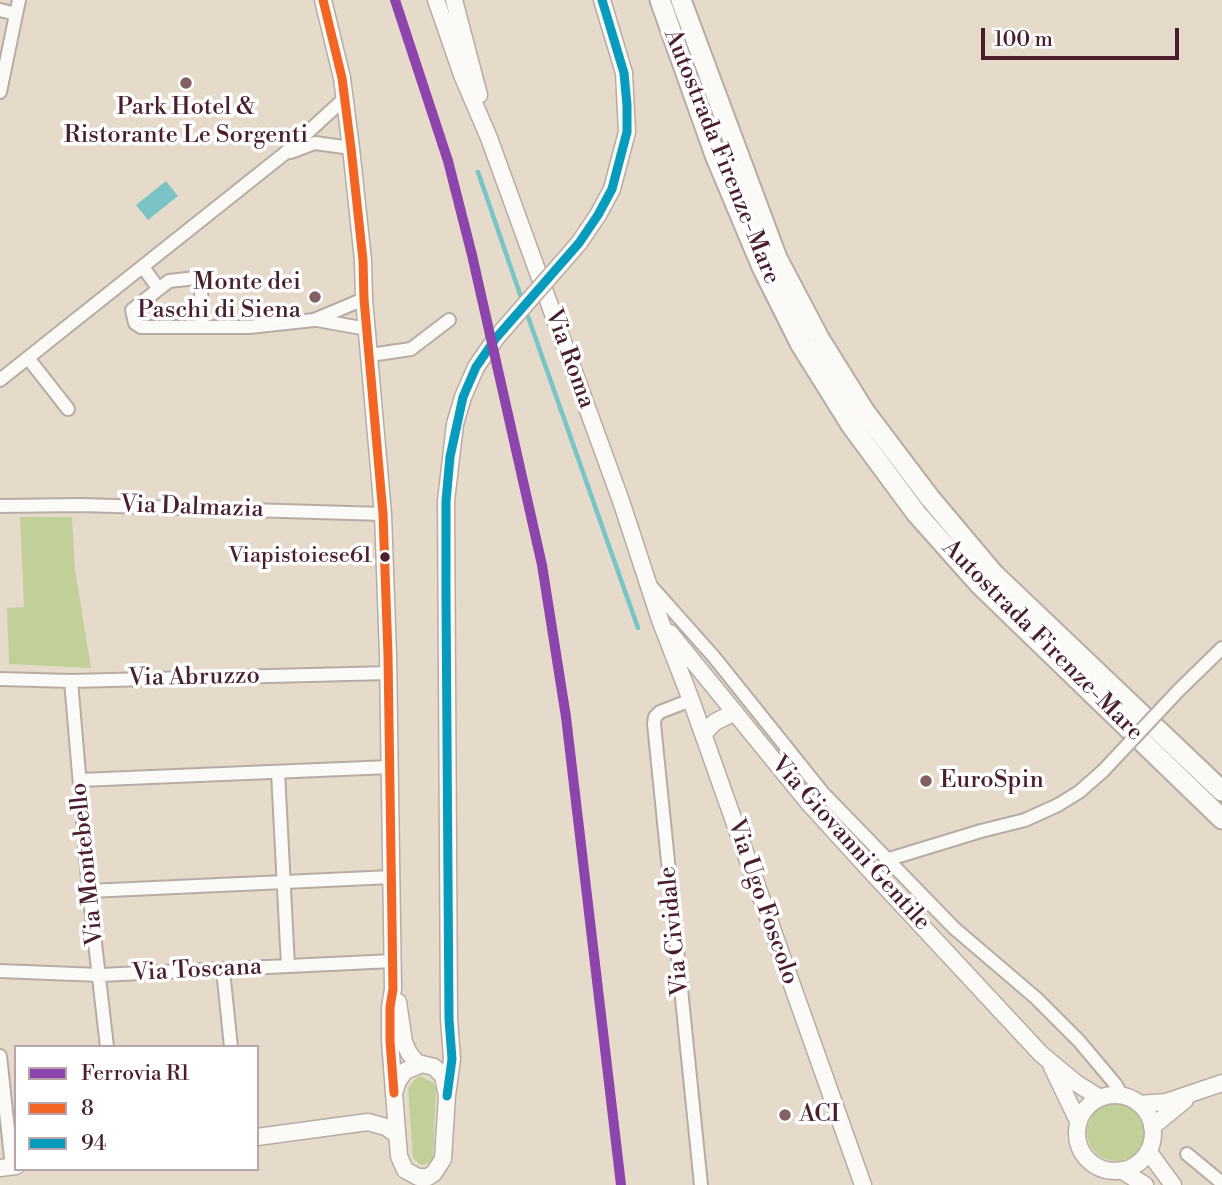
<!DOCTYPE html>
<html>
<head>
<meta charset="utf-8">
<style>
  body { margin:0 }
  #map { position:relative; width:1222px; height:1185px; overflow:hidden; background:#e6dbcb; font-family:"Libre Bodoni",serif }
  canvas { display:block }
  .legend { position:absolute; left:14px; top:1045px; width:245px; height:126px; box-sizing:border-box; background:#fff; border:2px solid #b7a5aa; margin:0; padding:9px 12px; list-style:none; font-size:21px; color:#4a1f2b }
  .legend li { display:flex; align-items:center; gap:14px; height:35px }
  .legend b { width:35px; border:2px solid #b7a5aa }
  .scale { position:absolute; left:981px; top:28px; width:198px; height:32px; box-sizing:border-box; border:4px solid #4a1f2b; border-top:0; padding-left:9px; font-size:21px; line-height:24px; white-space:nowrap; color:#4a1f2b; -webkit-text-stroke:5px #fff; paint-order:stroke }
</style>
</head>
<body>
<div id="map">
<canvas width="1222" height="1185"></canvas>
<ul class="legend">
<li><b style="height:9px;background:#8e44ad"></b>Ferrovia R1</li>
<li><b style="height:9px;background:#f26522"></b>8</li>
<li><b style="height:9px;background:#079bbe"></b>94</li>
</ul>
<div class="scale">100 m</div>
</div>
<script>
const c = document.querySelector('canvas').getContext('2d');
c.lineJoin = 'round';
function fillPath(path, color) { c.fillStyle = color; c.fill(path, 'evenodd'); }
const toPath = rows => new Path2D(rows.map(r => 'M' + r).join(''));
function strokePath(path, color, width, dash) { c.strokeStyle = color; c.lineWidth = width; c.lineCap = dash ? 'butt' : 'round'; c.setLineDash(dash || []); c.stroke(path); }
function label(font, color, halo, rows, align = 'center') {
  c.font = font + ' "Libre Bodoni",serif'; c.lineWidth = 7; c.setLineDash([]); c.textBaseline = 'middle'; c.strokeStyle = halo; c.fillStyle = color; for (const [text, x, y, turn = 0] of rows) {
    c.save(); c.translate(x, y); c.rotate((+turn || 0) * Math.PI / 180); c.textAlign = isNaN(turn) ? turn : align; if (halo) c.strokeText(text, 0, 0); c.fillText(text, 0, 0); c.restore();
  }
}
const green = toPath([
  [20,517,72,517,75,570,91,668,9,664,7,608,24,607],
  [420,1076,434,1083,436,1090,433,1158,427,1164,421,1165,413,1158,408,1088,414,1080],
  '1087 1132a29 29 0 1 1 58 0a29 29 0 1 1-58 0Z'
]);
const water = toPath([
  [166,181,178,196,148,220,136,205]
]);
const stream = toPath([
  [478,172,522,300],
  [526,311,638,628]
]);
const minor = toPath([
  [0,10,16,14],
  [0,92,19,0],
  [291,152,315,143,351,148],
  [143,267,158,288],
  [317,320,367,329],
  [202,327,201,286,196,278,169,281,132,310,135,323,141,327,249,327,314,320,364,299],
  [370,355,411,349,449,320],
  [28,358,68,409],
  [0,380,284,154,344,99],
  [0,506,81,505,383,514],
  [650,585,714,657,823,793,954,928,1036,998,1079,1041,1116,1085,1121,1095],
  [0,679,71,681,389,673],
  [71,681,89,891,107,1047],
  [1178,691,1222,648],
  [691,700,660,712,655,717,654,724,701,1185],
  [278,772,288,966],
  [80,780,390,767],
  [886,860,981,831,1025,820,1058,805,1079,792,1103,771],
  [89,891,392,877],
  [223,970,231,1047],
  [0,971,100,975,393,961],
  [0,1056,12,1167],
  [1187,1154,1222,1183]
]);
const major = toPath([
  [323,0,342,78,351,148,363,260,364,299,383,514,388,655,393,989,390,1007,390,1041,394,1093],
  [436,0,462,75,489,138,621,501,660,620,691,700,863,1185],
  [454,0,479,95],
  [598,215,612,189,627,132,624,73,602,0],
  [670,633,807,801,868,868,1041,1054,1076,1083,1100,1098],
  [703,734,715,722,735,712],
  [398,1002,404,1042,409,1053,419,1065],
  [422,1064,434,1067,443,1076,447,1096,443,1159,434,1173,428,1177,418,1177,405,1170,399,1156,394,1093,398,1081,405,1071,422,1064],
  [1052,1067,1078,1121],
  '1077 1133a38 38 0 1 1 76 0a38 38 0 1 1-76 0Z',
  [447,1096,452,1059,449,1019,446,501,455,424],
  [1139,1104,1166,1102,1222,1083],
  [1152,1127,1185,1100],
  [257,1137,368,1122,386,1127,397,1135],
  [1148,1151,1173,1185],
  [0,1168,16,1166],
  [1121,1170,1145,1185]
]);
const highway = toPath([
  [660,0,715,155,762,267,801,345,851,425,916,513,980,585,1222,819],
  [681,0,777,258,819,338,865,412,930,498,994,574,1222,791]
]);
const rail = toPath([
  [395,0,448,161,472,255,542,565,566,717,621,1185]
]);
const minorBridge = toPath([
  [1103,771,1178,691]
]);
const majorBridge = toPath([
  [455,424,463,397,476,367,496,338,579,243,598,215]
]);
const bus1 = toPath([
  [323,0,342,78,351,148,363,260,364,299,383,514,388,655,393,989,390,1007,390,1041,394,1093]
]);
const bus2 = toPath([
  [447,1096,452,1059,449,1019,446,596,446,501,450,457,463,397,476,367,496,338,579,243,598,215,612,189,627,132,627,105,624,73,602,0]
]);
const rail1 = toPath([
  [395,0,448,161,472,255,542,565,566,717,621,1185]
]);
const markers = [
  [186,83,7,"#816163"],
  [315,297,7,"#816163"],
  [385,557,6,"#4a1f2b"],
  [926,781,7,"#816163"],
  [785,1115,7,"#816163"]
];
const busNames = [
  ["Viapistoiese61",372,557]
];
const poiNames = [
  ["Park Hotel &",186,108,"center"],
  ["Ristorante Le Sorgenti",186,136,"center"],
  ["Monte dei",301,283,"right"],
  ["Paschi di Siena",301,311,"right"],
  ["EuroSpin",940,781],
  ["ACI",799,1115]
];
const streetNames = [
  ["Autostrada Firenze-Mare",721,157,68],
  ["Via Roma",569,359,70],
  ["Via Dalmazia",192,508,2],
  ["Autostrada Firenze-Mare",1042,641,45],
  ["Via Abruzzo",194,678,-1],
  ["Via Giovanni Gentile",850,844,48],
  ["Via Montebello",88,864,-96],
  ["Via Ugo Foscolo",762,902,71],
  ["Via Cividale",675,931,-96],
  ["Via Toscana",197,971,-3]
];
fillPath(green, '#c1cf98');
fillPath(water, '#7ac4c6');
strokePath(stream, '#7ac4c6', 4.5);
strokePath(minor, '#b7aca3', 16);
strokePath(major, '#b7aca3', 19);
strokePath(highway, '#b7aca3', 23);
strokePath(minor, '#fbfaf7', 12);
strokePath(major, '#fbfaf7', 16);
strokePath(highway, '#fbfaf7', 19);
strokePath(rail, '#b9b2b2', 4.5, [10, 5]);
strokePath(minorBridge, '#b7aca3', 16, []);
strokePath(majorBridge, '#b7aca3', 19, []);
strokePath(minorBridge, '#fbfaf7', 12);
strokePath(majorBridge, '#fbfaf7', 16);
strokePath(bus1, '#f26522', 9);
strokePath(bus2, '#079bbe', 9);
strokePath(rail1, '#8e44ad', 10);
for (const [x, y, r, color] of markers) { const dot = new Path2D(); dot.arc(x, y, r, 0, 2 * Math.PI); c.fillStyle = color; c.fill(dot); strokePath(dot, '#fff', 2.5); }
label('22px', '#4a1f2b', '#fff', busNames, 'right');
label('24px', '#4a1f2b', '#fff', poiNames, 'left');
label('24px', '#4a1f2b', '#fff', streetNames);
</script>
</body>
</html>
